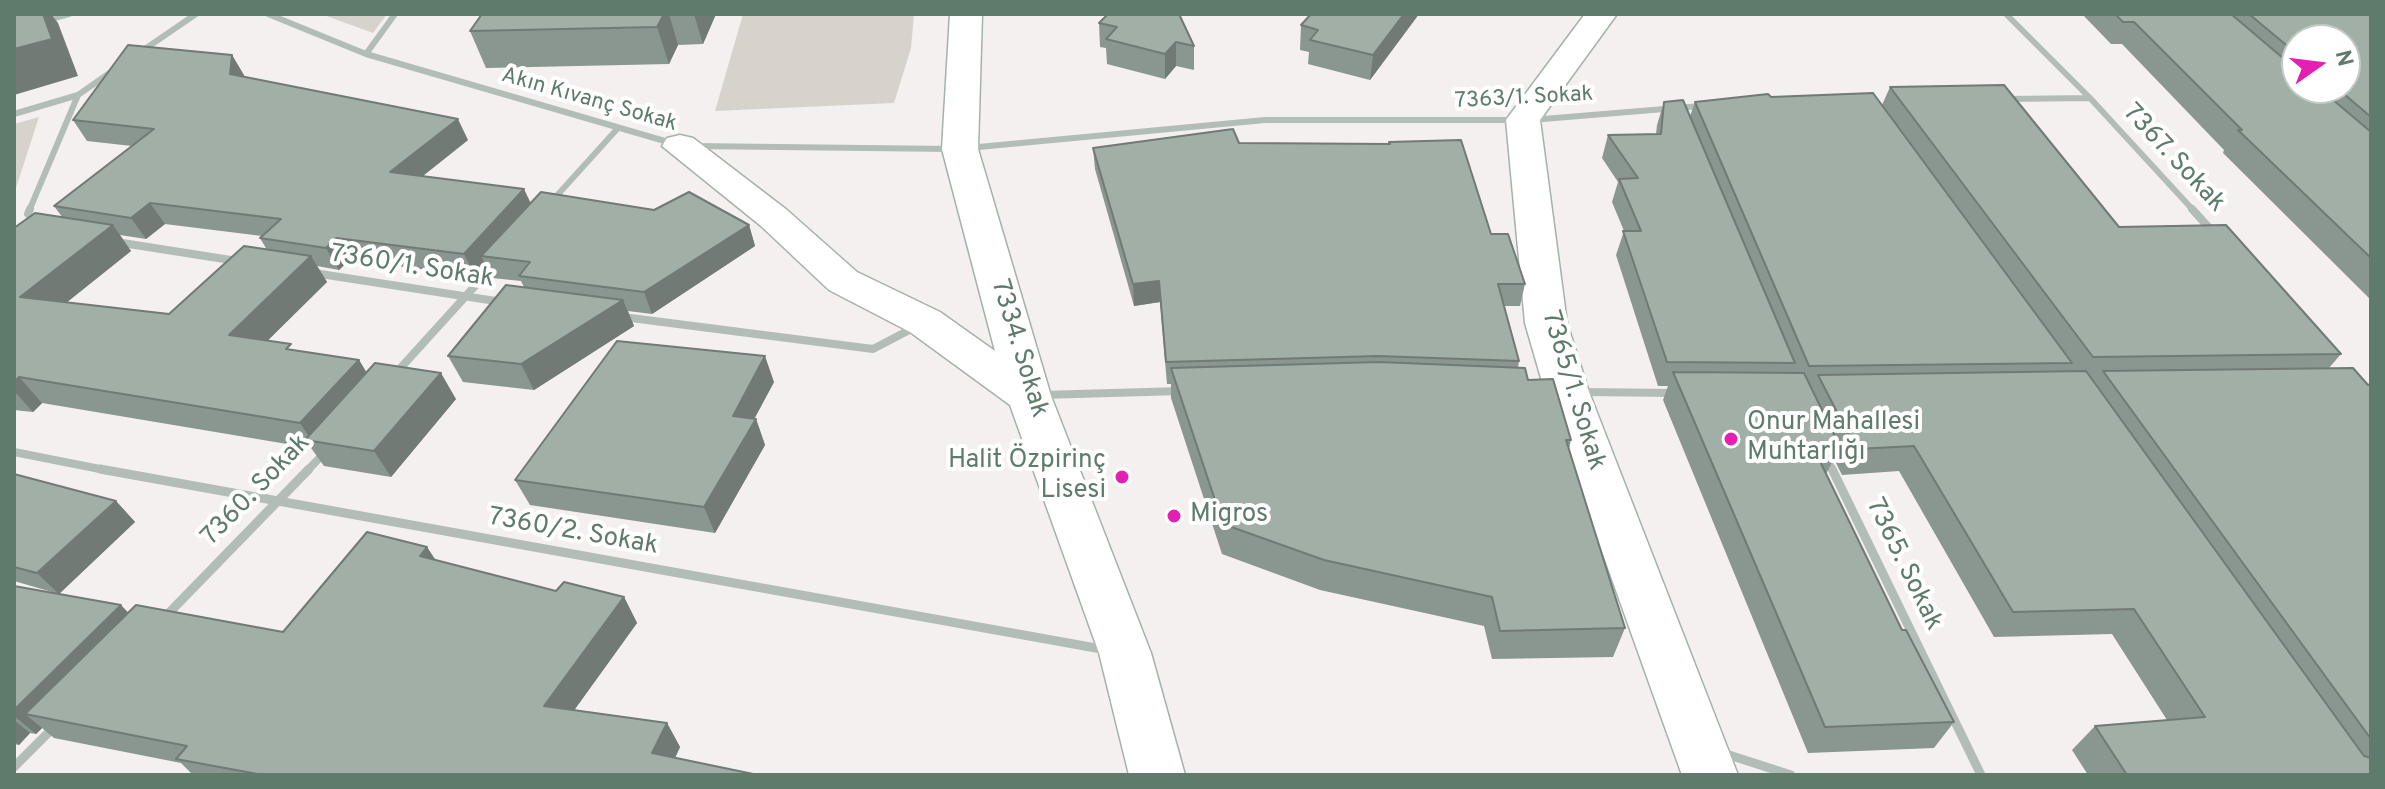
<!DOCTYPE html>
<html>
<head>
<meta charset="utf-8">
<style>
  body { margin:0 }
  #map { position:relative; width:2385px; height:789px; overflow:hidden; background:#f4f0ef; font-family:Overpass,sans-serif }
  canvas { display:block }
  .frame { position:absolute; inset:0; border:16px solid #5e7b6b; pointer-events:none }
  .north { position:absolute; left:2281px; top:24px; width:80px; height:80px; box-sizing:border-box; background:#fff; border:2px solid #bfcac4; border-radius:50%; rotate:76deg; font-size:22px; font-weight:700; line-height:32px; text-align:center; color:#5e7b6b }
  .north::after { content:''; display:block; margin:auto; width:28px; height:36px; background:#e420b3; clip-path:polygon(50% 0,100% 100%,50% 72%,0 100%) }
</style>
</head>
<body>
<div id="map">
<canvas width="2385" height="789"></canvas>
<div class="frame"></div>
<div class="north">N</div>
</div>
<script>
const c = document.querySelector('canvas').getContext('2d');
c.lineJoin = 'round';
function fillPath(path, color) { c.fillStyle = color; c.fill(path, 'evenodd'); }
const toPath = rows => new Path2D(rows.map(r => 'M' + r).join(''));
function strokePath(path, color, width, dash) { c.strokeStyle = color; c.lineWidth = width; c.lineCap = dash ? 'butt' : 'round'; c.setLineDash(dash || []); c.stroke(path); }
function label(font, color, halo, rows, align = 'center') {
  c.font = font + ' Overpass,sans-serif'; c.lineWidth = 8; c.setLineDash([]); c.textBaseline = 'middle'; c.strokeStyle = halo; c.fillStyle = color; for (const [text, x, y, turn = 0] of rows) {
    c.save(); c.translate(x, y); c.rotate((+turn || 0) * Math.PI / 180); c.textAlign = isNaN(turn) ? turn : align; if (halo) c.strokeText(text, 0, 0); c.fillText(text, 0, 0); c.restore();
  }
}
const green = toPath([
  [321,14,387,14,373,33],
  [743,14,914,14,911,48,894,103,715,111],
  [39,117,14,194,14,124]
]);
const streetFar2 = toPath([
  [268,14,366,54,675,144],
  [2006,14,2090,98,2194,211],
  [47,20,69,14],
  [139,53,196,14],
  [366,54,395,14],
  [2006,99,2090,98],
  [14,114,78,95,111,72],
  [1531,120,1701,106],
  [692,146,951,149],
  [968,148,1265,120,1514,120],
  [552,201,618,128],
  [29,211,78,95]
]);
const streetFar1 = toPath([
  [30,209,28,214,38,224],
  [2192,209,2212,231],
  [116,242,237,261],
  [314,273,502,302],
  [623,317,873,349,917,326],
  [396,373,494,265],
  [1582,392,1676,393],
  [1042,395,1181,391],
  [14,452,110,471],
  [1827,459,1833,471],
  [307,471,325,452]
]);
const street = toPath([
  [100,469,1107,650],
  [1832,469,1981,775],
  [165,617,309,469],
  [1723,753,1791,775],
  [14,767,56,725]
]);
const secondary = toPath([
  [950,14,982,14,978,149,1051,396,1151,653,1185,775,1129,775,1099,653,1010,405,910,332,829,290,761,226,662,146,667,138,680,135,693,138,787,210,857,272,940,312,995,351,942,149,950,14],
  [1585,14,1617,14,1540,120,1567,323,1589,392,1738,775,1682,775,1545,392,1525,323,1506,120,1585,14]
]);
const wall = toPath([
  [482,14,716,14,703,44,678,45,669,64,486,68,470,31],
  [1419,14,1370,80,1308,64,1309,52,1300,50,1301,25],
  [2082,14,2371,14,2371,300,2223,153,2224,150,2122,44,2111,44],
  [2297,40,2345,88,2297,88],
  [1099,23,1194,46,1194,70,1176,66,1165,79,1107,64,1106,48,1100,47],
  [232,55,244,76,468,140,423,176,530,203,749,225,755,246,652,314,628,311,634,326,534,390,463,382,448,356,524,287,521,281,492,278,485,264,475,276,349,260,339,270,317,266,327,282,267,341,295,351,359,360,366,373,456,399,391,477,324,466,311,448,42,403,33,412,14,410,14,228,63,218,54,206,132,146,87,141,73,120],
  [165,224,262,236,260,238,267,250,169,314,67,302,131,251,120,235,146,239],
  [1890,87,2119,227,2341,354,2329,368,2368,385,2371,384,2371,775,2088,775,2072,750,2095,726,2167,720,2112,634,1994,637,1899,471,1842,475,1834,459,1826,474,1902,630,1954,722,1934,748,1808,753,1663,400,1668,386,1658,386,1616,255,1624,231,1612,202,1618,182,1602,158,1608,135,1656,134,1657,125,1664,102,1690,116,1695,102,1771,97,1882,105],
  [1389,142,1491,234,1525,284,1520,306,1504,306,1519,361,1518,368,1528,380,1571,440,1569,449,1625,628,1613,657,1492,659,1484,626,1320,590,1222,554,1171,398,1171,384,1167,384,1160,302,1134,306,1095,169,1093,148,1239,143,1389,144],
  [774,382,754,419,756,419,765,445,715,533,530,505,515,480],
  [14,474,116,501,135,522,59,594,128,613,283,632,427,547,435,560,556,591,624,597,637,623,574,710,667,723,680,747,675,758,758,775,193,775,181,763,54,738,42,728,36,734,30,733,19,745,14,744,14,586,59,594,14,581]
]);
const shadedWall = toPath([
  [14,14,51,14,58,23,78,76,14,95],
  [664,14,669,14,678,45,669,64,657,27],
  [694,14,716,14,703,44],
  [1404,14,1419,14,1370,80,1373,55],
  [1176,42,1176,66,1165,79,1165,54],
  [232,55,244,75,242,94,230,74],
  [458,119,468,140,401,193,390,172],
  [524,189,534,210,481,256,485,264,475,276,464,254],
  [150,203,165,224,146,239,131,218],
  [113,225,131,251,41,323,20,297],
  [749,225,755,246,652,314,644,292],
  [336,238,349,260,339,270,326,248],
  [311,256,327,282,247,361,229,335],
  [1159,281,1160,302,1134,306,1133,284],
  [623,300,634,326,534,390,521,364],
  [765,356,774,382,743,440,756,419,765,445,715,533,704,507,733,416],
  [359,360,375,386,312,441,300,423],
  [441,373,456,399,391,477,374,451],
  [19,377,42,403,33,412,14,391,14,382],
  [116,501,135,522,59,594,37,573],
  [427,547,444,573,420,556],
  [624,597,637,623,560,730,544,706],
  [121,605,142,627,25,714,42,728,36,734,14,716,14,710],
  [14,720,30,733,19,745,14,741],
  [667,723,680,747,667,775,652,753]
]);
const building = toPath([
  [14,14,43,14,52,39,14,49,14,14],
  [482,14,664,14,657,27,470,31,482,14],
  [1108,14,1179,14,1194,46,1176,42,1165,54,1106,39,1117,27,1099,23,1108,14],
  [1311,14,1404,14,1373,55,1310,40,1318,30,1301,25,1311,14],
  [2115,14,2231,14,2297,70,2297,88,2319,88,2371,132,2371,258,2238,130,2242,130,2134,22,2123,22,2115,14],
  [2249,14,2371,14,2371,117,2337,88,2345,88,2345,40,2297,40,2297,54,2249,14],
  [128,45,232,55,230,74,458,119,390,172,524,189,464,254,336,238,326,248,260,238,281,219,150,203,131,218,54,206,154,129,73,120,128,45],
  [2004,85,2119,227,2226,225,2341,354,2093,357,1890,87,2004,85],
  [1873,93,2072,363,1809,366,1695,102,1768,94,1771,97,1873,93],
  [1683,100,1795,363,1667,362,1623,231,1641,231,1619,179,1638,178,1608,135,1661,134,1664,102,1683,100],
  [1233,129,1239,143,1390,144,1389,142,1461,140,1491,234,1508,234,1525,284,1498,284,1519,361,1378,356,1166,362,1159,281,1133,284,1093,148,1233,129],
  [541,192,654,210,689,192,749,225,644,292,519,276,530,262,481,256,541,192],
  [35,213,113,225,20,297,169,314,244,246,311,256,229,335,291,344,286,349,359,360,300,423,19,377,14,382,14,228,35,213],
  [506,285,623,300,521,364,448,356,506,285],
  [617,341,765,356,733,416,756,419,704,507,515,480,617,341],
  [1379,362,1525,368,1528,380,1553,379,1571,440,1566,440,1625,628,1500,631,1492,597,1324,560,1223,524,1171,368,1379,362],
  [375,363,441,373,374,451,305,440,375,363],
  [2353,368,2368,385,2371,384,2371,739,2103,371,2353,368],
  [2086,371,2364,756,2371,758,2371,775,2127,775,2095,726,2205,717,2134,609,2013,612,1914,446,1856,449,1818,375,2086,371],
  [1673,372,1804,373,1840,447,1814,449,1902,630,1906,630,1954,722,1825,727,1673,372],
  [14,474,116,501,37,573,14,567,14,474],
  [367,532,427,547,420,556,556,591,564,582,624,597,544,706,667,723,652,753,758,775,263,775,176,759,187,746,25,714,136,605,283,632,367,532],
  [14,586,121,605,14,710,14,586]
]);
const markers = [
  [1731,439,8,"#e420b3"],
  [1122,477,8,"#e420b3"],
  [1174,516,8,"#e420b3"]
];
const farStreetnames = [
  ["7363/1. Sokak",1524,99,-3],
  ["Akın Kıvanç Sokak",589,101,16]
];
const streetNames = [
  ["7367. Sokak",2173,159,47],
  ["7360/1. Sokak",412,268,9],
  ["7334. Sokak",1018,349,73],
  ["7365/1. Sokak",1572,391,73],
  ["7360. Sokak",257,491,-46],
  ["7360/2. Sokak",573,533,10],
  ["7365. Sokak",1903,565,64]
];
const poiNames = [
  ["Onur Mahallesi",1747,424],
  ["Muhtarlığı",1747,454],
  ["Halit Özpirinç",1106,462,"right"],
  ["Lisesi",1106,492,"right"],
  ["Migros",1190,516]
];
fillPath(green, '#d7d3cc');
strokePath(secondary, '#a5b2ab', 3);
strokePath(streetFar2, '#b3bdb7', 6);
strokePath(streetFar1, '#b3bdb7', 8);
strokePath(street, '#b3bdb7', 9);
fillPath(secondary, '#fff');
fillPath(wall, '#8a9690');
fillPath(shadedWall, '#717a75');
fillPath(building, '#a1afa7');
strokePath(building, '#717a75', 2);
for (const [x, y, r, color] of markers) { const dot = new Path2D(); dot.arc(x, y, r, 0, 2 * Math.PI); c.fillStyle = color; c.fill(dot); strokePath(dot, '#fff', 3); }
label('22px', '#5e7b6b', '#fff', farStreetnames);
label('26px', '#5e7b6b', '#fff', streetNames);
label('26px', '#5e7b6b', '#fff', poiNames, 'left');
</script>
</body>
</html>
